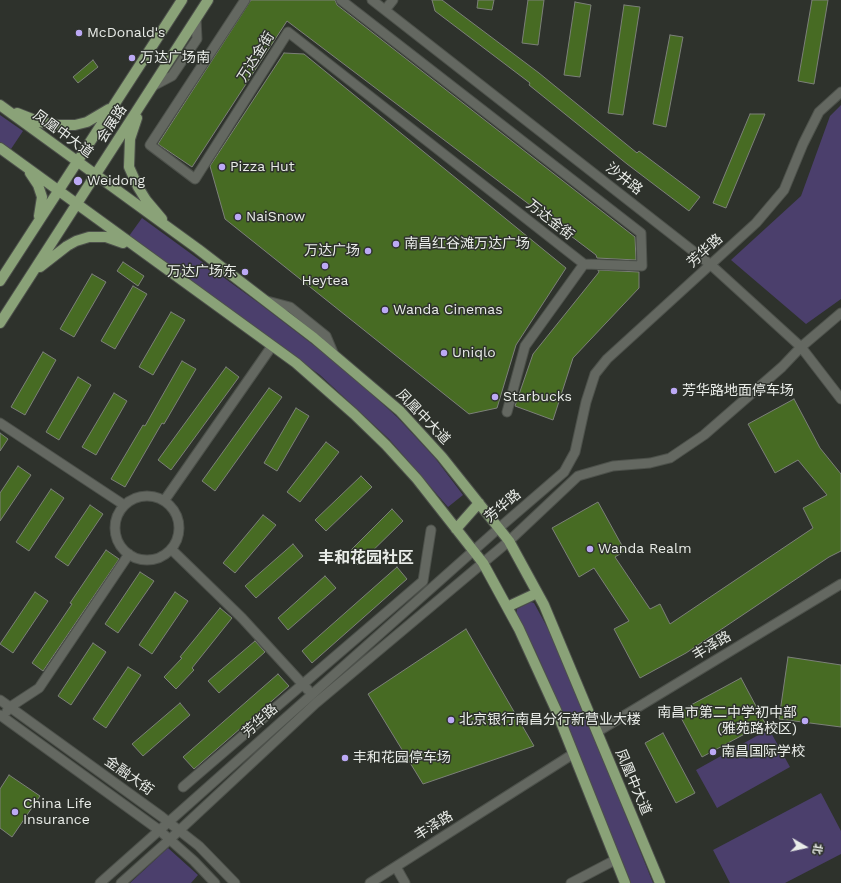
<!DOCTYPE html>
<html>
<head>
<meta charset="utf-8">
<style>
  body { margin:0 }
  #map { position:relative; width:841px; height:883px; overflow:hidden; background:#2e322c; font-family:"Work Sans","Noto Sans SC",sans-serif }
  canvas { display:block }
  .north { position:absolute; left:785px; top:827px; width:40px; height:40px; -webkit-text-stroke:3px #2e322c; paint-order:stroke; rotate:99deg; font-size:11px; font-weight:700; line-height:16px; text-align:center; color:#e9ece8 }
  .north::after { content:''; display:block; margin:auto; width:14px; height:18px; background:#e9ece8; clip-path:polygon(50% 0,100% 100%,50% 72%,0 100%) }
</style>
</head>
<body>
<div id="map">
<canvas width="841" height="883"></canvas>
<div class="north">北</div>
</div>
<script>
const c = document.querySelector('canvas').getContext('2d');
c.lineJoin = 'round';
function fillPath(path, color) { c.fillStyle = color; c.fill(path, 'evenodd'); }
const toPath = rows => new Path2D(rows.map(r => 'M' + r).join(''));
function strokePath(path, color, width, dash) { c.strokeStyle = color; c.lineWidth = width; c.lineCap = dash ? 'butt' : 'round'; c.setLineDash(dash || []); c.stroke(path); }
function label(font, color, halo, rows, align = 'center') {
  c.font = font + ' "Work Sans","Noto Sans SC",sans-serif'; c.lineWidth = 3; c.setLineDash([]); c.textBaseline = 'middle'; c.strokeStyle = halo; c.fillStyle = color; for (const [text, x, y, turn = 0] of rows) {
    c.save(); c.translate(x, y); c.rotate((+turn || 0) * Math.PI / 180); c.textAlign = isNaN(turn) ? turn : align; if (halo) c.strokeText(text, 0, 0); c.fillText(text, 0, 0); c.restore();
  }
}
const green = toPath([
  [841,105,841,299,806,324,731,260,801,196,830,116],
  [0,115,23,131,11,149,0,142],
  [142,218,260,304,342,367,397,417,435,458,463,495,448,507,389,439,320,375,129,236],
  [531,602,534,603,558,647,653,883,631,883,549,682,535,650,516,616,517,609],
  [769,729,790,767,717,808,696,770],
  [821,793,841,831,841,854,785,883,730,883,713,850],
  [168,848,198,875,191,883,130,883]
]);
const building = toPath([
  [251,0,335,0,337,5,635,237,636,260,597,258,596,255,287,21,192,167,158,144,251,0],
  [432,0,442,0,539,73,637,153,639,151,700,197,689,211,627,164,529,85,530,83,435,11,432,0],
  [478,0,494,0,492,10,477,8,478,0],
  [528,0,544,0,538,45,522,43,528,0],
  [812,0,828,0,814,84,798,81,812,0],
  [575,2,591,5,580,77,564,75,575,2],
  [624,5,640,7,623,115,608,113,624,5],
  [670,35,683,37,666,127,653,124,670,35],
  [284,53,304,54,566,268,516,345,497,408,469,414,225,219,210,166,284,53],
  [93,60,98,67,78,83,73,77,93,60],
  [750,114,765,114,726,208,713,203,750,114],
  [123,262,144,276,138,286,117,271,123,262],
  [598,270,639,272,639,288,573,358,553,420,515,406,533,354,599,272,598,270],
  [92,274,106,282,74,337,60,329,92,274],
  [133,286,147,294,115,349,101,341,133,286],
  [171,312,185,320,153,375,139,367,171,312],
  [43,352,56,360,25,415,11,407,43,352],
  [182,361,196,369,164,424,162,423,125,487,111,479,143,425,145,426,182,361],
  [226,367,239,377,171,470,158,460,226,367],
  [78,377,91,385,59,440,46,432,78,377],
  [269,388,282,397,215,491,202,481,269,388],
  [114,393,127,401,96,455,82,447,114,393],
  [794,399,820,448,841,474,841,551,829,557,686,653,640,678,614,629,629,621,594,568,579,577,552,528,598,502,625,551,615,557,650,609,660,604,670,624,813,528,803,508,827,495,798,460,775,473,748,424,794,399],
  [296,408,309,416,277,471,264,463,296,408],
  [0,433,8,439,0,451,0,433],
  [326,442,339,452,300,502,287,492,326,442],
  [18,466,31,475,0,521,0,493,18,466],
  [361,476,372,487,326,531,315,520,361,476],
  [51,489,64,498,29,551,16,542,51,489],
  [90,505,103,514,68,566,55,557,90,505],
  [392,509,403,521,358,565,347,554,392,509],
  [263,515,276,525,235,573,223,563,263,515],
  [293,544,303,556,256,598,245,586,293,544],
  [106,550,119,559,43,671,32,663,72,604,70,603,106,550],
  [397,567,407,579,312,663,302,651,397,567],
  [140,572,154,581,118,633,105,624,140,572],
  [325,576,336,588,288,630,278,618,325,576],
  [35,592,48,601,13,653,0,644,35,592],
  [175,592,188,601,152,654,139,645,175,592],
  [220,608,232,618,192,668,194,670,176,689,164,677,182,658,180,657,220,608],
  [466,629,534,746,423,784,368,694,466,629],
  [255,641,265,652,219,693,208,681,255,641],
  [93,643,106,652,71,705,58,696,93,643],
  [788,657,841,665,841,727,779,719,788,657],
  [128,667,141,675,106,728,93,719,128,667],
  [278,674,289,686,194,769,183,757,278,674],
  [741,678,765,723,702,757,678,712,741,678],
  [180,703,190,715,143,756,132,744,180,703],
  [663,733,695,793,676,803,645,743,663,733],
  [9,775,40,796,12,837,0,828,0,789,9,775]
]);
const minor = toPath([
  [245,0,150,145,195,179,288,32,584,264,642,266,641,233,341,0],
  [372,0,711,265,801,347,841,399],
  [385,10,393,0],
  [153,86,172,76,197,39,196,19],
  [267,301,290,307,326,336,334,355],
  [507,412,525,346,584,264],
  [0,423,124,505],
  '115 528a32 32 0 1 1 64 0a32 32 0 1 1-64 0Z',
  [164,501,272,346],
  [171,549,242,618,308,690],
  [0,700,162,817,199,846,235,883],
  [7,711,10,707,39,688,129,554],
  [0,715,159,830,194,861,215,883],
  [597,732,841,584],
  [183,787,423,581,431,530],
  [396,867,405,883],
  [100,883,499,528,564,472,575,452,586,402,595,374,607,359,756,223,784,190,803,144,819,112,841,92],
  [121,883,169,840,316,703,509,541,578,476,613,466,650,463,670,458,704,435,782,367,801,347,841,313],
  [370,883,573,754],
  [571,883,615,860]
]);
const major = toPath([
  [0,105,198,249,314,338,400,411,442,457,509,541,544,605,660,883],
  [17,113,40,122,57,125,75,125,87,122,109,109],
  [137,118,130,139,129,167,138,187,146,200,162,219],
  [0,148,296,363,354,414,386,445,417,479,483,563,519,629,556,710,625,883],
  [30,173,38,185,42,197,39,216],
  [40,267,67,246,76,241,89,237,106,237,123,243],
  [0,281,182,0],
  [0,323,208,0],
  [456,529,479,503],
  [507,607,537,593]
]);
const markers = [
  [79,33,4,"#bca9f5"],
  [132,58,4,"#bca9f5"],
  [222,167,4,"#bca9f5"],
  [78,181,5,"#bca9f5"],
  [238,217,4,"#bca9f5"],
  [396,244,4,"#bca9f5"],
  [368,251,4,"#bca9f5"],
  [325,266,4,"#bca9f5"],
  [245,272,4,"#bca9f5"],
  [385,310,4,"#bca9f5"],
  [444,353,4,"#bca9f5"],
  [674,391,4,"#bca9f5"],
  [495,397,4,"#bca9f5"],
  [590,549,4,"#bca9f5"],
  [451,720,4,"#bca9f5"],
  [805,721,4,"#bca9f5"],
  [713,752,4,"#bca9f5"],
  [345,758,4,"#bca9f5"],
  [15,812,4,"#bca9f5"]
];
const poiNames = [
  ["McDonald's",87,33],
  ["万达广场南",140,58],
  ["Pizza Hut",230,167],
  ["Weidong",87,181],
  ["NaiSnow",246,217],
  ["南昌红谷滩万达广场",404,244],
  ["万达广场",360,251,"right"],
  ["万达广场东",237,272,"right"],
  ["Heytea",325,281,"center"],
  ["Wanda Cinemas",393,310],
  ["Uniqlo",452,353],
  ["芳华路地面停车场",682,391],
  ["Starbucks",503,397],
  ["Wanda Realm",598,549],
  ["南昌市第二中学初中部",797,713,"right"],
  ["(雅苑路校区)",797,729,"right"],
  ["北京银行南昌分行新营业大楼",459,720],
  ["南昌国际学校",721,752],
  ["丰和花园停车场",353,758],
  ["China Life",23,804],
  ["Insurance",23,820]
];
const streetNames = [
  ["万达金街",256,57,-58],
  ["会展路",112,124,-57],
  ["凤凰中大道",63,134,36],
  ["沙井路",624,179,38],
  ["万达金街",550,220,38],
  ["芳华路",705,251,-42],
  ["凤凰中大道",423,417,46],
  ["芳华路",503,506,-40],
  ["丰泽路",712,646,-31],
  ["芳华路",260,721,-42],
  ["金融大街",129,776,35],
  ["凤凰中大道",633,782,67],
  ["丰泽路",434,826,-32]
];
const quarterNames = [
  ["丰和花园社区",366,558]
];
fillPath(green, '#4b3f6c');
fillPath(building, '#476b23');
strokePath(building, '#7c8079', 1);
strokePath(minor, '#4d514b', 11);
strokePath(major, '#4d514b', 12);
strokePath(minor, '#646861', 9);
strokePath(major, '#8aa278', 10);
for (const [x, y, r, color] of markers) { const dot = new Path2D(); dot.arc(x, y, r, 0, 2 * Math.PI); c.fillStyle = color; c.fill(dot); strokePath(dot, '#2e322c', 1.5); }
label('14px', '#e9ece8', '#2e322c', poiNames, 'left');
label('14px', '#e9ece8', '#2e322c', streetNames);
label('bold 16px', '#e9ece8', '#2e322c', quarterNames);
</script>
</body>
</html>
